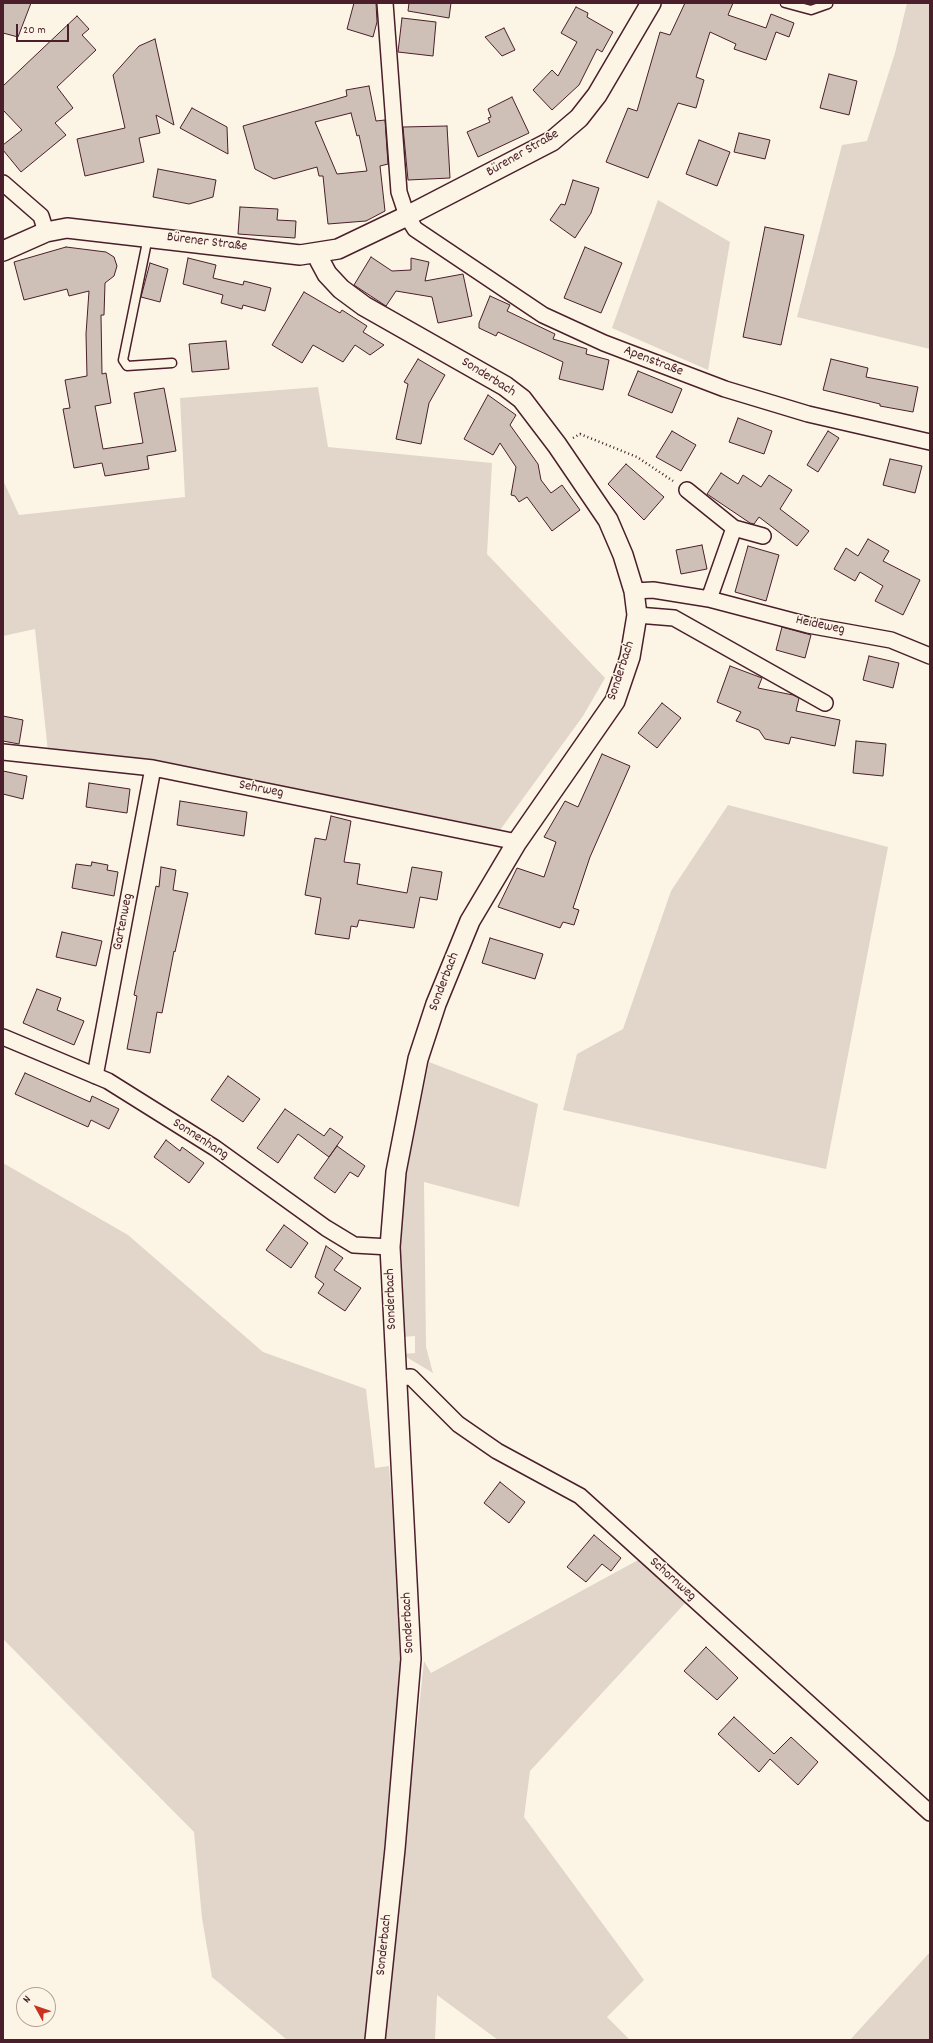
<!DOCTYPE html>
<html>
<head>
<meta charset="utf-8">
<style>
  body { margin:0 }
  #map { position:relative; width:933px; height:2043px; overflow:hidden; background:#fcf5e5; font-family:Dekko,sans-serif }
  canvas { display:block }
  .frame { position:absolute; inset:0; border:4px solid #4a1f2b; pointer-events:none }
  .north { position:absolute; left:16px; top:1987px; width:40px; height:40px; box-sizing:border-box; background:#fcf5e5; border:1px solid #b59f9b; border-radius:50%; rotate:310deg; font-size:11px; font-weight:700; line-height:16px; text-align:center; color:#4a1f2b }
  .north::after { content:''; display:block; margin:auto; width:14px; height:18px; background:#c8321e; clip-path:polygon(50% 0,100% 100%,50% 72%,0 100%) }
  .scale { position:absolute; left:16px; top:24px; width:53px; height:18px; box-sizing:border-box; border:2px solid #4a1f2b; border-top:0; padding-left:5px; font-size:12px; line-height:14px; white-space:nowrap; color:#4a1f2b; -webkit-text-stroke:3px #fcf5e5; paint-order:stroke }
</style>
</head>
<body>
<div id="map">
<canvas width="933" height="2043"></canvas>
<div class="frame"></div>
<div class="north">N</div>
<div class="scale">20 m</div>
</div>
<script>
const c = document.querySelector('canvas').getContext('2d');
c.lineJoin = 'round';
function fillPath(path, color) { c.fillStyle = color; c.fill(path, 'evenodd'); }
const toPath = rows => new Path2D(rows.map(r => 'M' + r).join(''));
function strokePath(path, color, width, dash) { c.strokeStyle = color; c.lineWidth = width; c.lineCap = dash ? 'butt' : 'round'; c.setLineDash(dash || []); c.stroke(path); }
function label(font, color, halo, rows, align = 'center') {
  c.font = font + ' Dekko,sans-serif'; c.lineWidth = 3; c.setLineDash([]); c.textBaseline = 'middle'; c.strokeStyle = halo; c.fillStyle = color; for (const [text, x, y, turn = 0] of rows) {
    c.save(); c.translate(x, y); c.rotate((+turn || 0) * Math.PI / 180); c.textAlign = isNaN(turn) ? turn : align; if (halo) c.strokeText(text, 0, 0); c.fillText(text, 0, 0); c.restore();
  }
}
const green = toPath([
  [907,3,930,3,930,349,797,317,842,145,867,141,895,53],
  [658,200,730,242,708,370,612,328],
  [318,387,328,447,492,463,487,554,605,678,583,716,500,830,157,763,48,752,35,629,3,636,3,480,19,515,185,497,180,398],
  [728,805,888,847,826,1169,563,1110,577,1054,623,1029,671,891],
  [429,1062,538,1104,519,1207,424,1182,426,1347,433,1373,403,1355,403,1354,415,1353,415,1336,403,1337,399,1247,406,1177],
  [3,1163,128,1235,263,1352,366,1389,375,1468,389,1466,403,1654,366,2040,287,2040,212,1977,202,1918,194,1832,3,1639],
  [640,1559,688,1600,530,1771,524,1817,644,1980,607,2017,630,2040,498,2040,437,1995,435,2040,384,2040,424,1661,431,1673],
  [930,1952,930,2040,850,2040]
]);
const building = toPath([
  [3,3,31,3,18,37,3,33,3,3],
  [354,3,376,3,377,22,373,37,347,29,354,3],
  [409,3,451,3,449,18,408,11,409,3],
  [685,3,733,3,728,15,766,28,771,14,794,23,789,37,776,32,766,60,734,49,736,44,710,32,696,77,704,80,696,108,678,103,648,178,606,162,628,108,637,111,660,32,670,35,685,3],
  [576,7,588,13,587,17,613,32,602,52,597,49,579,85,552,110,533,90,552,70,558,76,577,42,561,33,576,7],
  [77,16,89,29,82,35,96,50,57,87,73,108,55,123,66,135,21,172,3,150,3,145,22,130,3,110,3,86,77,16],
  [402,18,436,22,433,56,398,52,402,18],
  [504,28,515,50,502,56,485,37,504,28],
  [155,39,174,125,156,115,160,133,139,138,144,162,85,176,77,139,125,128,113,75,139,46,155,39],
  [829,74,857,81,849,115,820,108,829,74],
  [369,86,376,121,385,120,388,164,380,166,385,211,366,221,328,224,323,176,319,176,317,167,274,179,255,169,243,126,347,96,346,90,369,86],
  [351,113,357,136,359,135,367,171,337,174,315,122,351,113],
  [512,97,529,133,478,157,467,132,490,122,488,118,491,117,488,109,512,97],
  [192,108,227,127,228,154,180,128,192,108],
  [447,126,450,178,408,180,403,127,447,126],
  [739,133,770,140,765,159,734,152,739,133],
  [699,140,730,152,717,186,686,174,699,140],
  [158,169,216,180,213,197,189,204,153,197,158,169],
  [573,180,599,188,591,213,575,238,550,220,561,204,565,205,573,180],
  [240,207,278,209,277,220,296,221,295,238,238,234,240,207],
  [765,227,804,235,781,345,743,337,765,227],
  [66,247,106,252,114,257,117,266,114,276,105,283,104,315,101,315,102,374,106,373,111,403,95,406,103,449,143,443,134,393,164,388,176,451,147,456,149,469,105,476,102,463,74,468,63,409,70,408,65,380,87,376,86,334,89,291,69,296,67,289,24,300,14,262,66,247],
  [585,247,622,263,601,313,564,298,585,247],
  [371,257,392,271,411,270,411,258,429,262,425,281,463,274,472,316,438,323,432,297,396,291,386,306,354,285,371,257],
  [188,258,216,265,213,278,243,285,244,281,271,288,265,311,243,305,242,309,221,303,223,295,183,284,188,258],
  [150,263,168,269,160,302,141,297,150,263],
  [304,292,340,313,342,310,367,326,363,332,384,345,370,355,355,345,343,362,313,345,302,363,272,345,304,292],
  [490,296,510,305,507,311,555,334,553,339,587,349,586,354,609,360,603,390,559,379,563,362,498,332,496,336,479,328,479,323,490,296],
  [226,341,229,369,192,372,189,344,226,341],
  [418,359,445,375,429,403,421,444,396,439,408,384,404,382,418,359],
  [831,359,868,368,866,377,918,387,913,412,880,406,880,404,823,390,831,359],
  [638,371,682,389,672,413,628,395,638,371],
  [488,395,516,415,510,425,538,464,541,480,551,493,562,485,580,510,552,531,527,497,519,502,515,496,511,495,516,467,500,443,493,455,464,439,488,395],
  [738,418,772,431,764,454,729,442,738,418],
  [672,431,696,445,681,471,656,457,672,431],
  [828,431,839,438,818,472,807,465,828,431],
  [890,459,922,466,915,493,883,485,890,459],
  [626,464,664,497,644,520,608,484,626,464],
  [721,473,738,484,743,475,761,487,769,475,792,490,780,509,809,531,797,546,759,517,754,524,750,523,707,494,721,473],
  [868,539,889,551,883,561,920,580,903,615,875,601,883,586,860,572,855,581,834,569,846,548,858,556,868,539],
  [702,545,707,569,681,574,676,550,702,545],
  [748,546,779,555,766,601,735,592,748,546],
  [782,627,811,635,805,658,776,650,782,627],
  [869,656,899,663,893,688,863,680,869,656],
  [730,666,762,678,758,688,793,695,799,698,796,711,840,720,835,746,791,737,789,744,765,739,759,730,736,721,741,712,717,702,730,666],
  [662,703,681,718,657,748,638,733,662,703],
  [3,716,23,720,19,744,3,741,3,716],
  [856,741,886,744,883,776,853,773,856,741],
  [602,754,630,766,590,857,573,908,579,910,574,925,563,922,560,928,498,907,517,868,544,877,556,842,544,837,565,801,578,807,602,754],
  [3,771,27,776,23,799,3,794,3,771],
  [89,783,130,789,127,813,86,807,89,783],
  [180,801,247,812,244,836,177,825,180,801],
  [331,816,351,821,344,862,360,864,357,884,407,893,412,867,442,872,437,900,420,897,414,928,359,920,357,927,351,926,349,939,315,934,321,898,305,895,315,838,326,840,331,816],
  [92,862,108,865,107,870,118,872,114,896,72,888,76,864,91,866,92,862],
  [161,867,176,870,173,890,188,893,175,952,174,951,162,1013,157,1012,150,1053,127,1049,137,996,134,995,156,886,159,887,161,867],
  [62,932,102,941,96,966,56,957,62,932],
  [490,938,543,954,535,979,482,963,490,938],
  [37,989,61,998,57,1010,84,1021,74,1045,23,1023,37,989],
  [25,1073,90,1102,92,1096,119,1109,109,1129,91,1120,88,1127,15,1094,25,1073],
  [228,1076,260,1099,243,1122,211,1100,228,1076],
  [285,1109,324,1136,330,1128,343,1137,329,1157,298,1134,278,1163,257,1148,285,1109],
  [166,1140,180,1151,182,1147,204,1163,189,1183,154,1157,166,1140],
  [337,1146,365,1166,358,1177,350,1172,335,1193,314,1178,337,1146],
  [284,1225,308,1243,291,1268,266,1250,284,1225],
  [326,1246,343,1258,334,1270,361,1288,345,1311,318,1293,324,1284,315,1277,326,1246],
  [500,1482,525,1502,509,1523,484,1503,500,1482],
  [594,1535,621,1558,611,1571,602,1564,586,1582,567,1567,594,1535],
  [706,1647,738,1678,717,1700,684,1671,706,1647],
  [734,1717,774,1754,791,1737,818,1762,798,1785,770,1759,759,1772,718,1734,734,1717]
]);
const path = toPath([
  [573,438,580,434,637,457,673,481]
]);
const service = toPath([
  [785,3,811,10,828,4],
  [148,237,123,360,127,366,172,363]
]);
const minor = toPath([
  [385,3,399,192,407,216,415,229,543,315,604,343,725,389,808,414,930,442],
  [3,183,41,216,46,232],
  [687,490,734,528,763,536],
  [634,591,653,590,709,599,808,625,891,640,930,656],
  [709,599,734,528],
  [637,615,674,618,825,703],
  [3,752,153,768,517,842],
  [3,1037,108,1081,215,1148,326,1228,354,1245,390,1247],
  [95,1076,153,768],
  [395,1378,411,1377,458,1424,497,1451,580,1496,930,1813]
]);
const tertiary = toPath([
  [3,251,46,232,67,228,300,255,338,249,407,216,552,141,579,118,597,95,651,3],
  [318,253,320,261,327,274,341,289,364,306,505,386,522,399,557,445,608,520,623,555,634,591,637,615,630,657,615,701,517,842,470,921,436,1004,418,1059,396,1172,390,1247,411,1659,395,1849,375,2040]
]);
const streetNames = [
  ["Bürener Straße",523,154,-30],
  ["Bürener Straße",207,243,7],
  ["Apenstraße",653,362,21],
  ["Sonderbach",488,378,32],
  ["Heideweg",820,626,12],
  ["Sonderbach",622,671,-72],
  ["Sehrweg",261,790,11],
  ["Gartenweg",124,922,-79],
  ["Sonderbach",445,982,-69],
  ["Sonnenhang",200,1140,33],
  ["Sonderbach",392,1299,-92],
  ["Schornweg",672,1580,42],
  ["Sonderbach",409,1623,-93],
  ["Sonderbach",385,1945,-84]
];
fillPath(green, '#e2d5ca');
fillPath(building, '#cfc0b7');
strokePath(building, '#4a1f2b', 1);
strokePath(service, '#4a1f2b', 11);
strokePath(minor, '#4a1f2b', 18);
strokePath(tertiary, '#4a1f2b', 22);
strokePath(path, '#4a1f2b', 2.5, [1, 3]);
strokePath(service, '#fcf5e5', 8);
strokePath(minor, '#fcf5e5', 15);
strokePath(tertiary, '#fcf5e5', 19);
label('14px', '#4a1f2b', '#fcf5e5', streetNames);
</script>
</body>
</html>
